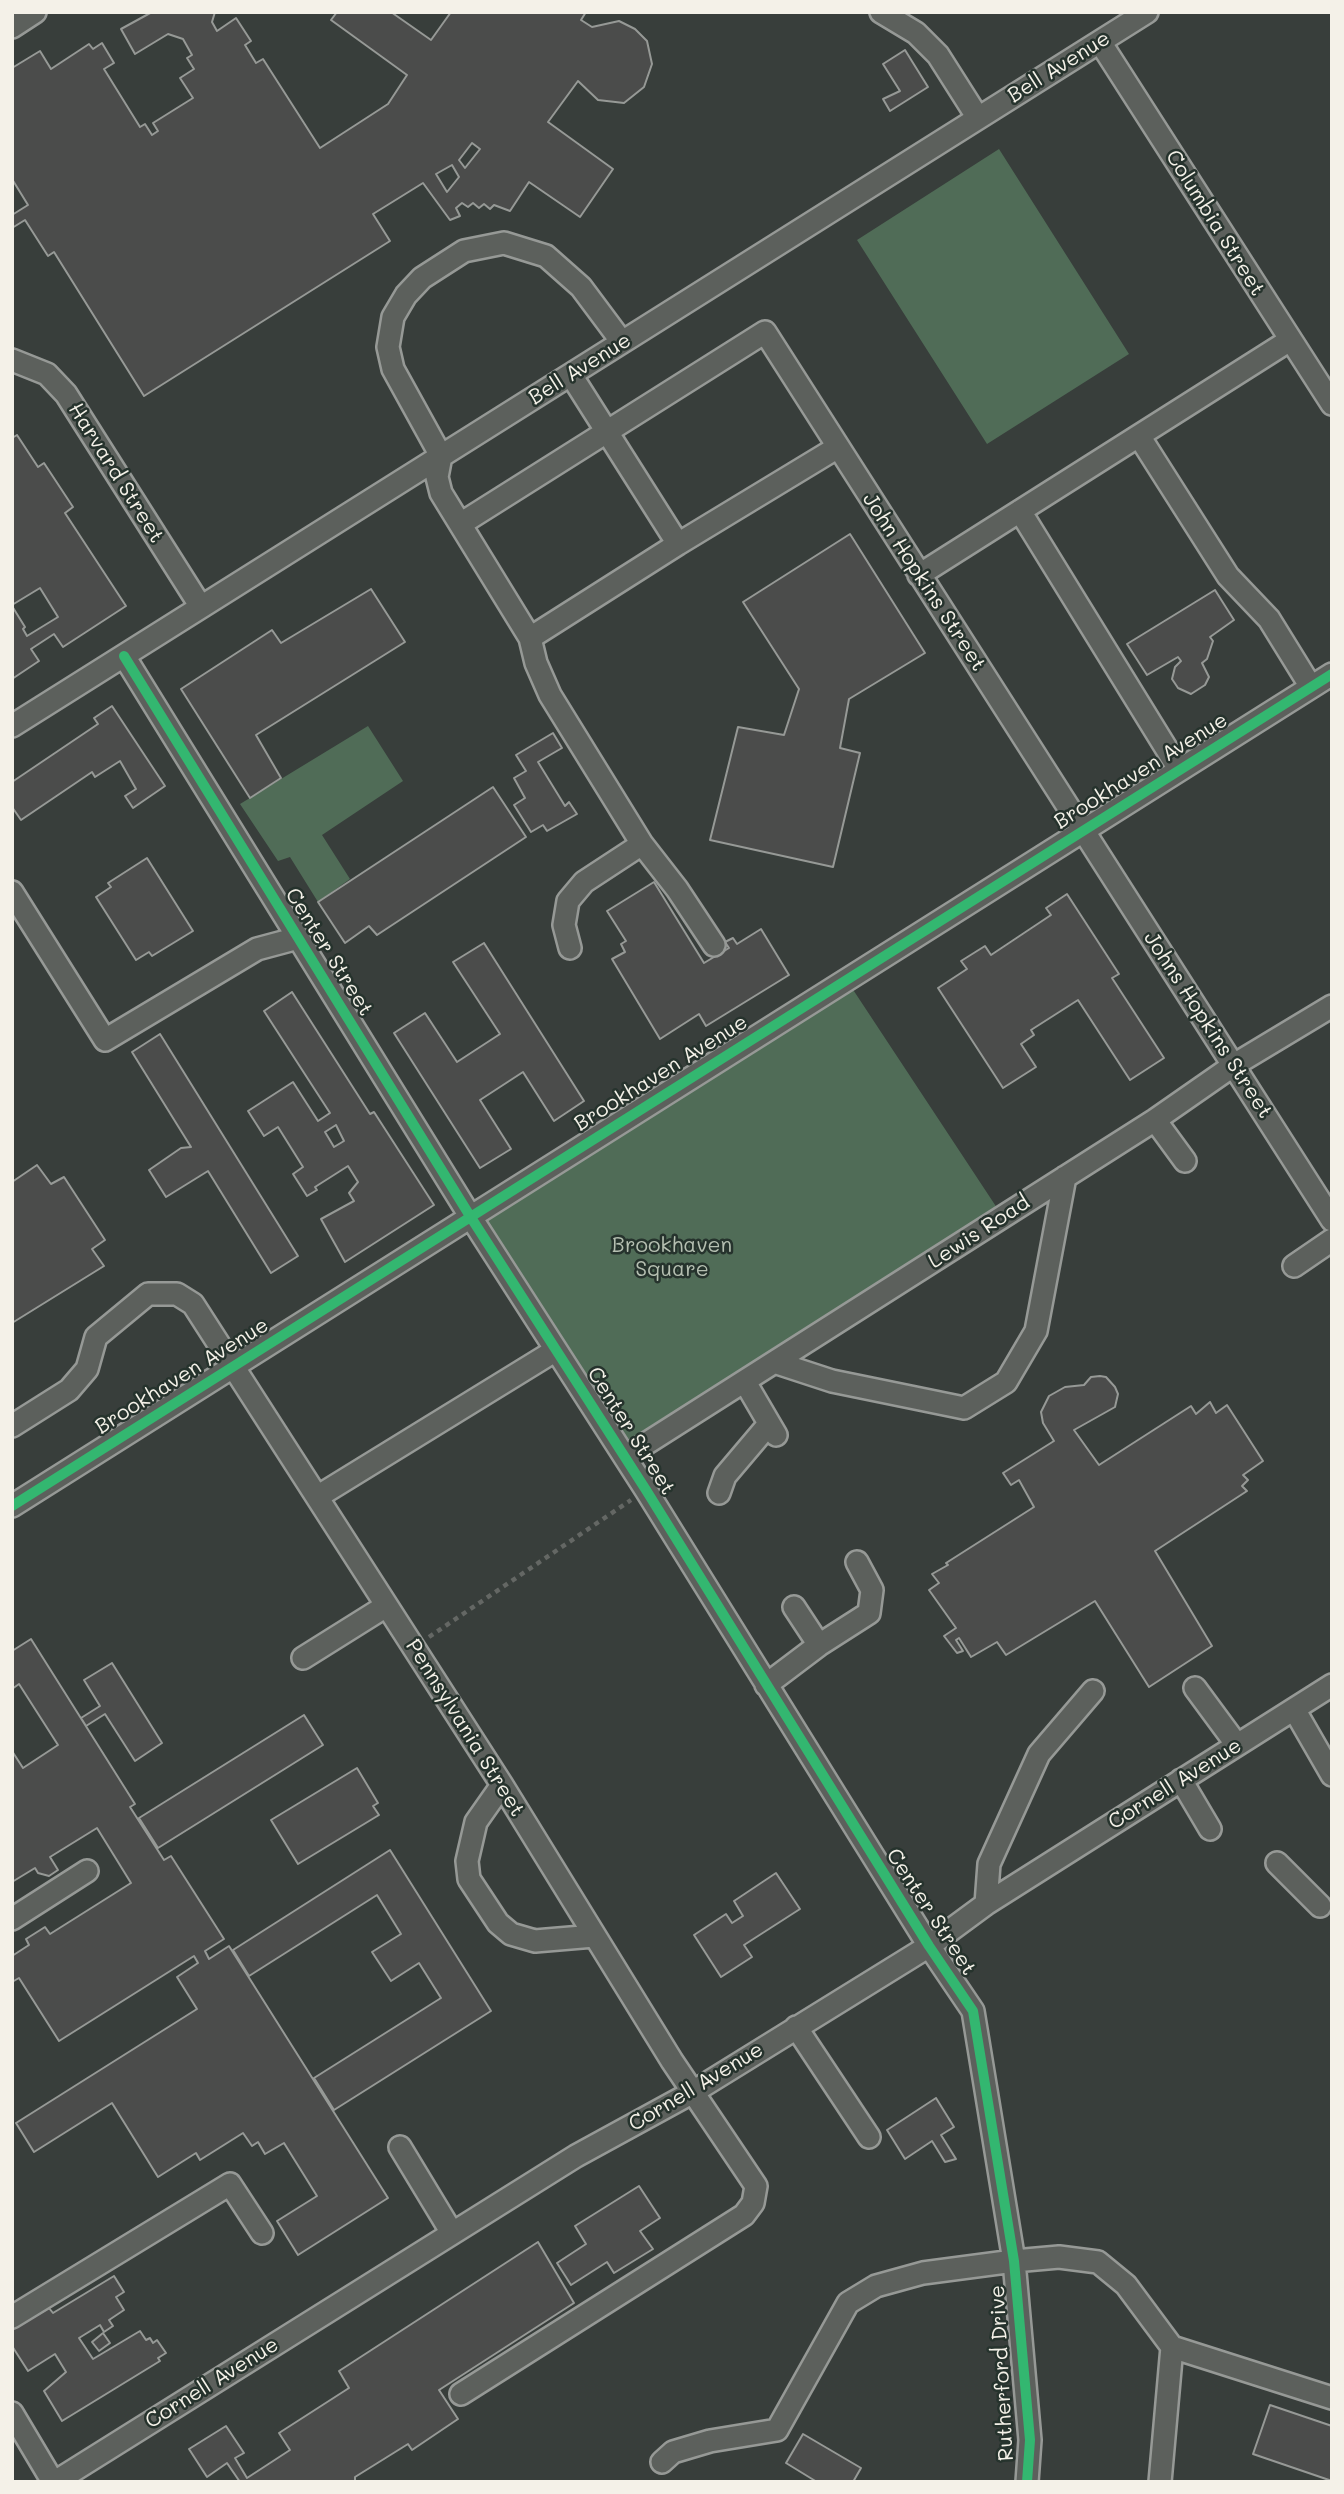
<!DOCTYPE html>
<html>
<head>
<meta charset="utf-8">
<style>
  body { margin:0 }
  #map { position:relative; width:1344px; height:2494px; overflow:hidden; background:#29302d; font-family:Mali,sans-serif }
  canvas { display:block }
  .frame { position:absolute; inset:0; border:14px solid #f4f1e8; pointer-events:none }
</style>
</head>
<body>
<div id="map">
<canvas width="1344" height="2494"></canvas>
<div class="frame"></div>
</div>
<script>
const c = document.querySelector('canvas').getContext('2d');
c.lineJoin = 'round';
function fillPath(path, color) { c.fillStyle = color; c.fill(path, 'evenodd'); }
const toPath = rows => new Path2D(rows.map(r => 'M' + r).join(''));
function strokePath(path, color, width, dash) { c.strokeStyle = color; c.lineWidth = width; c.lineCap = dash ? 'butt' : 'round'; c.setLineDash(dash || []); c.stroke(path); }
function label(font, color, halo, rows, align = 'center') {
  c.font = font + ' Mali,sans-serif'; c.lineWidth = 5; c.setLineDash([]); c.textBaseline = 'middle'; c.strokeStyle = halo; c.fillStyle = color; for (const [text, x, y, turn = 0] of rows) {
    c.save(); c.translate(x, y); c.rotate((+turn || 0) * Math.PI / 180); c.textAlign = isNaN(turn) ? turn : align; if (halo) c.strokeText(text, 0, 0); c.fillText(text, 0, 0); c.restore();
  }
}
const built = toPath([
  [12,12,1332,12,1332,2482,12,2482]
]);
const green = toPath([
  [999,149,1129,354,987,444,857,240],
  [368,726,403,781,322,835,350,879,318,902,290,857,278,861,240,804],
  [846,979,1003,1217,625,1457,470,1216]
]);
const building = toPath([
  [152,12,215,12,212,22,217,31,236,18,251,41,245,45,256,63,263,59,320,148,388,104,407,75,331,20,337,12,391,12,431,40,451,12,586,12,581,20,592,27,619,21,635,29,647,41,652,64,644,87,624,103,598,100,578,81,548,122,613,169,580,217,529,182,510,211,494,205,490,209,484,204,479,208,473,203,468,207,462,203,456,208,460,216,450,220,423,183,373,214,390,241,144,396,54,252,48,256,25,220,12,228,12,215,28,205,12,179,12,68,40,51,51,69,89,44,93,49,102,43,114,63,104,69,140,127,145,124,152,135,158,131,153,123,193,98,180,78,194,69,187,58,192,55,183,39,168,34,135,54,121,29,152,12],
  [472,143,480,149,465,168,459,160,472,143],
  [452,165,459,177,447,192,436,174,452,165],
  [905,50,928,87,890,111,883,99,900,91,883,64,905,50],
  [17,435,38,467,44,463,73,507,65,513,126,606,63,647,54,634,31,649,39,661,12,679,12,606,25,627,23,629,27,636,58,617,40,588,12,605,12,438,17,435],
  [850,534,925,653,849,699,840,748,860,753,833,867,710,840,738,727,784,735,799,689,743,602,850,534],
  [371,589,405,642,256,735,281,778,250,798,181,689,272,630,281,643,371,589],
  [1215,590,1234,620,1210,637,1213,641,1207,659,1202,663,1209,677,1205,685,1191,694,1178,688,1172,679,1175,667,1181,661,1178,657,1147,675,1127,644,1215,590],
  [112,706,165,786,133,808,125,796,136,789,120,761,95,777,92,772,21,820,12,807,12,782,98,724,94,718,112,706],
  [553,733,562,748,538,762,565,806,569,802,577,814,547,831,543,825,531,832,514,805,525,798,514,778,526,771,516,755,553,733],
  [493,787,526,837,377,935,369,926,345,943,318,902,493,787],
  [147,858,193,931,152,956,149,952,136,960,96,897,111,887,108,883,147,858],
  [654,882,704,963,729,948,725,942,733,938,737,944,761,929,789,975,706,1026,699,1014,660,1039,612,959,625,952,621,944,626,941,607,911,654,882],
  [1067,894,1119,974,1112,978,1164,1058,1130,1080,1078,1000,1031,1030,1034,1035,1021,1044,1036,1067,1003,1088,938,988,967,969,961,961,985,946,991,955,1051,915,1046,908,1067,894],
  [484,943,584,1101,554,1121,523,1072,480,1100,511,1149,480,1168,394,1033,425,1013,457,1062,500,1034,453,962,484,943],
  [292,992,370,1114,374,1112,434,1205,345,1262,321,1219,354,1201,349,1193,358,1182,348,1166,315,1187,317,1190,307,1196,293,1174,303,1167,278,1127,264,1136,248,1111,293,1082,318,1121,330,1113,264,1011,292,992],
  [336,1125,344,1141,334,1147,325,1132,336,1125],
  [160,1034,298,1256,271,1273,208,1171,166,1197,149,1170,181,1148,191,1147,132,1052,160,1034],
  [37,1165,51,1184,64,1177,105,1240,92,1249,104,1266,12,1323,12,1182,37,1165],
  [1100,1376,1106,1377,1115,1387,1118,1394,1115,1407,1074,1430,1099,1465,1191,1406,1196,1414,1210,1402,1216,1413,1227,1405,1263,1461,1243,1475,1248,1480,1242,1486,1247,1491,1155,1551,1212,1646,1149,1687,1095,1601,1006,1655,997,1642,971,1657,959,1638,956,1640,963,1651,957,1653,944,1636,956,1628,929,1590,939,1583,932,1574,948,1565,946,1563,1034,1507,1019,1480,1011,1485,1003,1473,1054,1441,1043,1423,1041,1412,1049,1396,1065,1387,1084,1385,1091,1377,1100,1376],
  [31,1639,135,1804,130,1807,164,1860,171,1856,224,1939,205,1951,209,1959,229,1946,388,2198,298,2255,277,2221,317,2196,284,2143,265,2154,258,2142,252,2146,243,2133,200,2160,196,2153,158,2177,112,2103,34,2152,16,2123,197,2009,177,1977,198,1963,194,1956,59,2041,19,1978,12,1982,12,1956,29,1945,26,1939,45,1927,50,1934,131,1883,97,1828,50,1857,58,1870,49,1876,38,1873,35,1868,12,1882,12,1751,23,1768,58,1745,19,1684,12,1689,12,1651,31,1639],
  [112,1663,162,1743,135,1761,105,1714,86,1726,81,1718,100,1706,84,1680,112,1663],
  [304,1715,323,1745,158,1848,139,1818,304,1715],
  [357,1768,378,1803,373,1806,379,1815,298,1864,271,1820,357,1768],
  [390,1850,491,2011,334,2110,314,2078,441,1998,419,1963,391,1981,372,1952,401,1934,377,1895,249,1976,233,1950,390,1850],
  [776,1873,800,1909,744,1945,752,1957,721,1977,694,1935,726,1914,732,1923,743,1916,734,1901,776,1873],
  [936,2098,954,2127,941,2135,956,2159,945,2162,932,2141,905,2159,887,2130,936,2098],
  [639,2186,660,2218,640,2231,653,2249,614,2273,607,2262,571,2285,557,2263,586,2244,575,2226,639,2186],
  [538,2242,574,2303,439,2390,458,2419,412,2450,408,2444,355,2477,355,2482,240,2482,227,2463,207,2477,189,2449,226,2426,244,2453,235,2458,247,2478,290,2450,279,2433,349,2388,339,2371,538,2242],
  [114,2276,124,2292,116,2297,124,2310,109,2320,113,2326,104,2332,100,2325,79,2338,93,2359,140,2331,146,2340,150,2338,153,2343,157,2340,166,2353,158,2358,160,2361,62,2421,44,2391,66,2372,55,2354,28,2371,12,2346,12,2330,49,2308,53,2313,114,2276],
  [103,2333,110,2343,99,2351,92,2342,103,2333],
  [1270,2405,1332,2426,1332,2481,1253,2454,1270,2405],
  [803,2434,861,2468,853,2482,817,2482,786,2463,803,2434]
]);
const path = toPath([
  [429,1637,631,1500]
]);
const minor = toPath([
  [881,12,916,33,938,55,978,118],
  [12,27,35,12],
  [1100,42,1332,404],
  [12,360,47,374,66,394,201,607],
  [571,375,678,544,530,638,441,493,437,477,441,456,393,369,388,347,393,317,406,295,422,278,464,251,504,243,546,256,581,287,622,342],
  [1139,436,1228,576,1269,619,1311,687],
  [1020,511,1179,769],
  [462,523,765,332,1332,1220],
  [678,544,838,447],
  [919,575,1290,340],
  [530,638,536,663,550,695,642,844,677,889,714,945],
  [124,656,470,1216,646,1490,929,1946,973,2011,1014,2261,1030,2440,1027,2482],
  [12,726,1147,12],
  [12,892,105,1040,257,949,298,938],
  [570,948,564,925,568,901,584,882,642,844],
  [1155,1120,1185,1161],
  [1294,1266,1332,1240],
  [777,1363,832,1381,964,1408,1006,1382,1036,1331,1065,1177],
  [745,1382,776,1435],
  [12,1426,69,1390,87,1369,96,1337,148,1294,177,1294,193,1304,502,1785,672,2061,756,2186,753,2203,744,2215,461,2394],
  [625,1457,1155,1120,1234,1065,1332,1006],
  [719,1493,725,1476,769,1424],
  [317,1497,556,1350],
  [12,1506,1332,674],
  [794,1607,819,1645],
  [303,1658,386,1606],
  [766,1685,819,1645,869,1613,872,1590,857,1562],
  [1195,1688,1237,1745],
  [1294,1709,1332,1775],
  [1181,1780,1210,1829],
  [502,1785,476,1822,467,1861,469,1879,498,1923,511,1934,535,1941,594,1936],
  [1277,1863,1320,1906],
  [986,1904,989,1864,1039,1754,1093,1691],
  [12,1919,87,1871],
  [796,2027,869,2137],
  [400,2147,452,2233],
  [12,2317,230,2184,262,2233],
  [12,2413,53,2482],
  [662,2462,673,2452,710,2441,777,2430,848,2303,876,2286,923,2273,1014,2261,1059,2257,1098,2262,1126,2285,1172,2347,1332,2398],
  [55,2482,576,2156,693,2092,929,1946,986,1904,1332,1685],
  [1160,2482,1172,2347]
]);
const cycleway = toPath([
  [124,656,470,1216,646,1490,929,1946,973,2011,1014,2261,1030,2440,1027,2482],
  [12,1506,1332,674]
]);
const streetNames = [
  ["Bell Avenue",1059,67,-32],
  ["Columbia Street",1215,223,58],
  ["Bell Avenue",580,369,-32],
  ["Harvard Street",116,473,58],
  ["John Hopkins Street",924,582,57],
  ["Brookhaven Avenue",1141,771,-32],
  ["Center Street",329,952,58],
  ["Johns Hopkins Street",1208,1025,57],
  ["Brookhaven Avenue",661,1073,-32],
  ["Lewis Road",979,1232,-33],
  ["Brookhaven Avenue",182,1376,-32],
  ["Center Street",631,1431,58],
  ["Pennsylvania Street",465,1728,58],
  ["Cornell Avenue",1175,1784,-32],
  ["Center Street",931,1912,57],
  ["Cornell Avenue",696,2087,-31],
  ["Rutherford Drive",1002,2373,-93],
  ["Cornell Avenue",212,2383,-32]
];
const parkNames = [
  ["Brookhaven",672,1246],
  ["Square",672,1270]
];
fillPath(built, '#383e3b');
fillPath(green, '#506c57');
fillPath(building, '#4b4c4b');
strokePath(building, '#969996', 2);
strokePath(minor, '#969996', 26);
strokePath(path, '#646764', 4.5, [5, 5]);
strokePath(minor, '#5c605c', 21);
strokePath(cycleway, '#33b770', 10);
label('21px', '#f4f1e8', '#26332d', streetNames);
label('21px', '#b5bfb1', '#26332d', parkNames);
</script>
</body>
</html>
